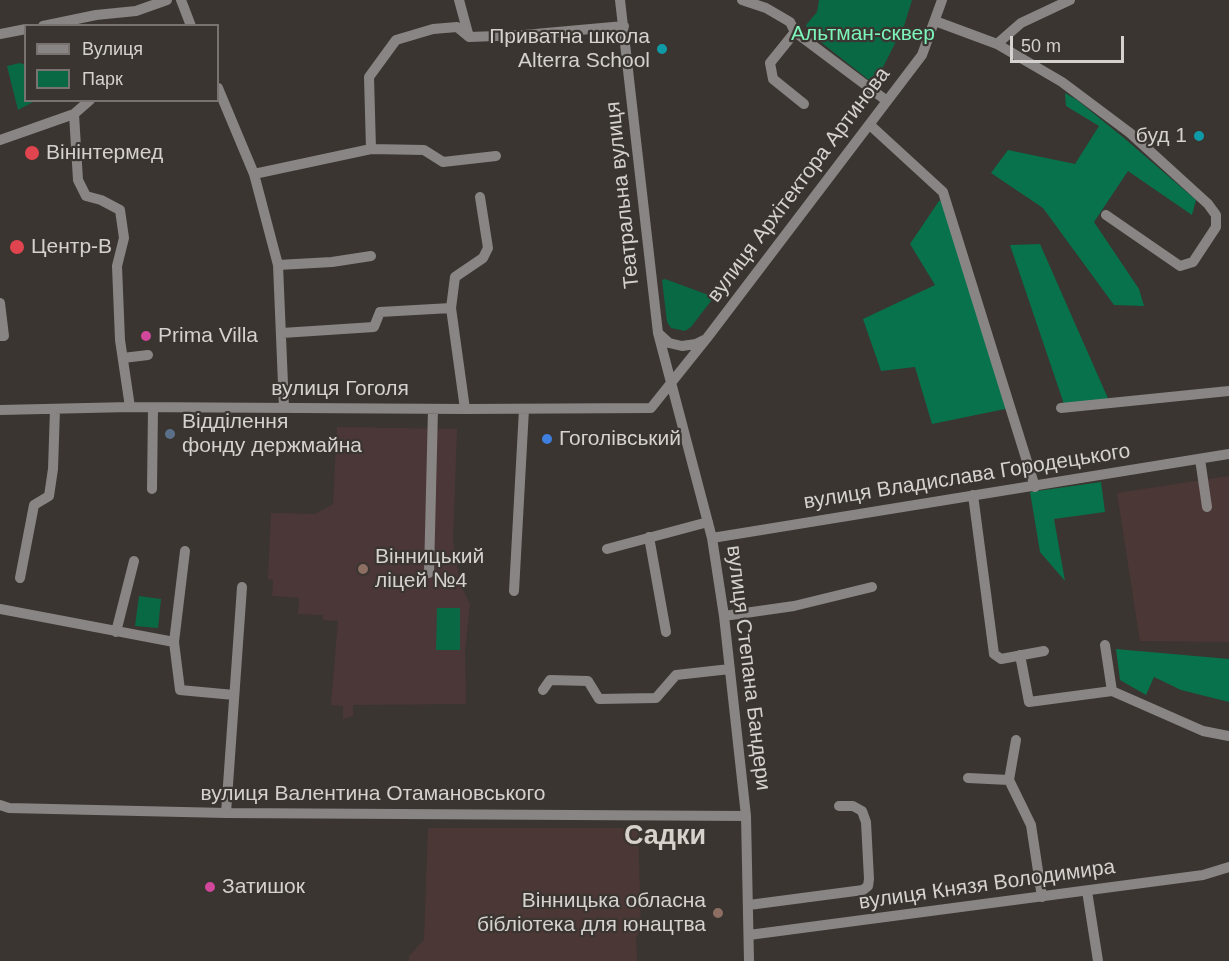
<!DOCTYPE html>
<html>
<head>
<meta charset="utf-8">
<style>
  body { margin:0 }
  #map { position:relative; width:1229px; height:961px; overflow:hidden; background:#3a3530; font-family:Arial,sans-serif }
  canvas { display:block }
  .legend { position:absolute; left:24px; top:24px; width:195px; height:78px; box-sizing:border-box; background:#3a3530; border:2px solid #787370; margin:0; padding:8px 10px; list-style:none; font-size:18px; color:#d5d1cf }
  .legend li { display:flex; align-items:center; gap:12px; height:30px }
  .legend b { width:30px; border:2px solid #787370 }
  .scale { position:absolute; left:1010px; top:36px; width:114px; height:27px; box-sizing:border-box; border:3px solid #d5d1cf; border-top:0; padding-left:8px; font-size:18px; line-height:21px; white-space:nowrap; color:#d5d1cf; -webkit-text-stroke:4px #3a3530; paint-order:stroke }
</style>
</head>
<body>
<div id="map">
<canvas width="1229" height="961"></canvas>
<ul class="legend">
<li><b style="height:8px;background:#898584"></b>Вулиця</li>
<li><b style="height:16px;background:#0a6945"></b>Парк</li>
</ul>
<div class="scale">50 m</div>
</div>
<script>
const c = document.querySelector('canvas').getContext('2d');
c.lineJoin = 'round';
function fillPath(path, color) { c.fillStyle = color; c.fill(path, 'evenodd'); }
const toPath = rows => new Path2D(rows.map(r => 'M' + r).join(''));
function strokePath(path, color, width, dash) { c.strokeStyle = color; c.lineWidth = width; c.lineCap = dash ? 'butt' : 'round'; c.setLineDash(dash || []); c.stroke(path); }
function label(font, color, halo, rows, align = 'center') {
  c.font = font + ' Arial,sans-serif'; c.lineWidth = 4.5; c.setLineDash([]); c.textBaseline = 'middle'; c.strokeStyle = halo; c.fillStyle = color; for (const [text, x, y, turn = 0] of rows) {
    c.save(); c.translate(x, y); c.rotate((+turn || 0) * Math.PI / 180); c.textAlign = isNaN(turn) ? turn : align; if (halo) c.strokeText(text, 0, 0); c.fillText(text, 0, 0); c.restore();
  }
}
const education = toPath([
  [337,427,457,429,453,540,460,584,470,604,465,652,466,704,353,705,353,716,343,719,343,706,331,705,338,621,323,620,323,615,298,614,299,598,272,596,273,580,268,579,271,513,315,514,333,504]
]);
const medical = toPath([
  [1229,476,1229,642,1140,641,1117,493],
  [428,828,638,828,641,930,636,938,637,961,409,961,409,956,424,940]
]);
const green = toPath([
  [819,0,912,0,904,26,883,67,869,80,808,32,806,25,817,12],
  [20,63,25,65,26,100,35,101,18,110,7,66],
  [665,279,714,297,691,327,685,331,671,328,667,322,662,280],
  [139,596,161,599,158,628,135,626],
  [437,608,460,608,460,650,436,650]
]);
const forest = toPath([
  [1065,93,1077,100,1124,138,1196,200,1192,215,1128,171,1094,222,1139,289,1144,306,1114,305,1043,208,991,173,1008,150,1075,164,1099,126,1066,106],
  [946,200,1010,408,932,424,915,367,881,371,863,319,935,285,910,244,939,201],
  [1040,244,1110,403,1065,407,1010,245],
  [1101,482,1105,512,1054,519,1065,581,1040,552,1030,492],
  [1116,649,1229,659,1229,702,1181,690,1154,677,1146,695,1120,680]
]);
const minor = toPath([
  [181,0,191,26],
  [459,0,469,37],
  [620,0,658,333,712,538,724,616,746,816,749,961],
  [742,0,766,8,790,22,795,32],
  [935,21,997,44,1062,82,1130,133,1208,204,1216,215,1216,227,1193,262,1180,266,1106,215],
  [43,26,96,15,136,11,167,0],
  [0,34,26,29],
  [997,44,1021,23,1070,0],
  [218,88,254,174,278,265,284,408],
  [804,104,773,79,770,63,795,32,887,101],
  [74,114,78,180,86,196,101,200,120,210,124,238,117,266,120,340,130,407],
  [870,125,943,192,1035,487],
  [0,140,74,114,90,100],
  [371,149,369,77,396,40,433,29,457,27,469,37,524,35,624,26],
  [254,174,371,149,424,150,443,162,496,156],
  [278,265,332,262,371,256],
  [0,303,4,336,0,336],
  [282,333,374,327,380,312,451,308],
  [658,333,669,343,682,346,696,344,704,340],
  [123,358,148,355],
  [1061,408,1229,391],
  [465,409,451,308,455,277,483,258,488,248,480,197],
  [0,410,130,407,465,409,651,408,707,338,922,55,942,0],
  [1200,459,1207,507],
  [152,489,153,408],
  [973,495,994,654,1001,659,1044,651],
  [649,537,666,632],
  [712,538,1229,454],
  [607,549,708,522],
  [185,551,174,642,180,690,234,695],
  [429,573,433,409],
  [20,578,34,505,49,496,53,469,55,409],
  [514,591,524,409],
  [0,609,174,642],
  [724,616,794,606,872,587],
  [116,632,134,561],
  [1105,645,1112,691,1203,731,1229,736],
  [1020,655,1029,702,1112,691],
  [543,690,550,680,588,681,599,699,656,698,676,675,730,669],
  [1016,740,1009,780,1031,825,1042,897],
  [968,778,1009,780],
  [0,805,9,808,226,813,746,816],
  [226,813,242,587],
  [1087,891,1098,961],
  [749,905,863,890,868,886,869,879,866,822,862,811,853,806,839,806],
  [749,935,1203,875,1229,867]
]);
const markers = [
  [662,49,6,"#0f9aa8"],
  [1199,136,6,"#0f9aa8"],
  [32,153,8,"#e0444e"],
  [17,247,8,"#e0444e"],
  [146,336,6,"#d1479c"],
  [170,434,6,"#5c6f8a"],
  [547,439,6,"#3f7fe0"],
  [363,569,6,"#8d6e63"],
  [210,887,6,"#d1479c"],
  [718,913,6,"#8d6e63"]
];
const parkNames = [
  ["Альтман-сквер",863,34]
];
const poiNames = [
  ["Приватна школа",650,37,"right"],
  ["Alterra School",650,61,"right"],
  ["буд 1",1187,136,"right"],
  ["Вінінтермед",46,153],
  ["Центр-В",31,247],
  ["Prima Villa",158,336],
  ["Відділення",182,422],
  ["фонду держмайна",182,446],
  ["Гоголівський",559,439],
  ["Вінницький",375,557],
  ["ліцей №4",375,581],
  ["Затишок",222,887],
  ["Вінницька обласна",706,901,"right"],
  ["бібліотека для юнацтва",706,925,"right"]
];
const streetNames = [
  ["вулиця Архітектора Артинова",799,185,-53],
  ["Театральна вулиця",623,195,-96],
  ["вулиця Гоголя",340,389],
  ["вулиця Владислава Городецького",967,477,-9],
  ["вулиця Степана Бандери",748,668,83],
  ["вулиця Валентина Отамановського",373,794],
  ["вулиця Князя Володимира",987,885,-8]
];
const districtNames = [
  ["Садки",665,837]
];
fillPath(education, '#4c3738');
fillPath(medical, '#4c3737');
fillPath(green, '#0a6945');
fillPath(forest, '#07724b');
strokePath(minor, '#898584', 10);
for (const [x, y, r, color] of markers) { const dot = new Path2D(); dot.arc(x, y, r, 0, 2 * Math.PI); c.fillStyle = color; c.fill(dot); strokePath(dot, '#3a3530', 2); }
label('21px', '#7cf4ba', '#3a3530', parkNames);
label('21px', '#d5d1cf', '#3a3530', poiNames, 'left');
label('21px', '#d5d1cf', '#3a3530', streetNames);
label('bold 27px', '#d8d2cc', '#3a3530', districtNames);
</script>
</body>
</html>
